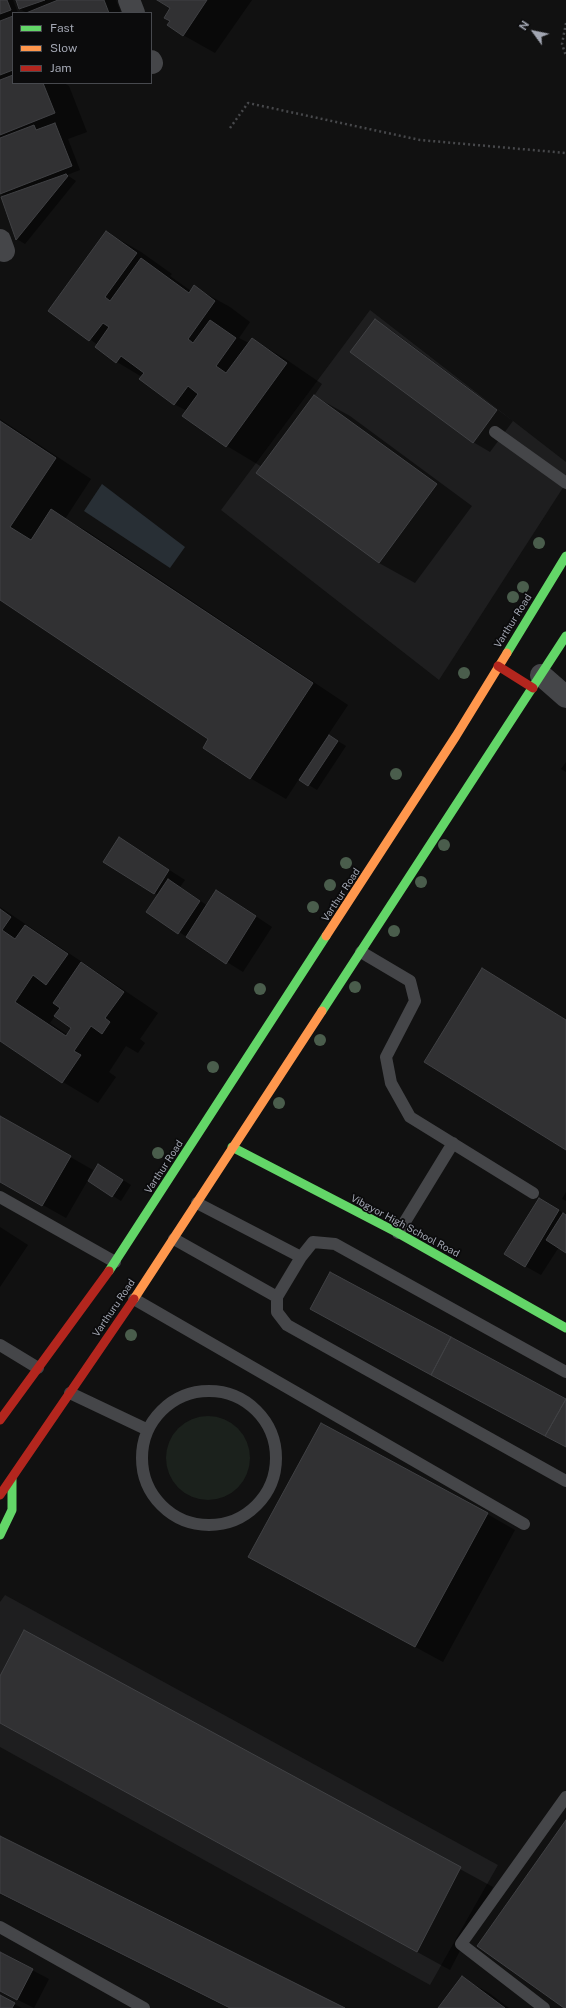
<!DOCTYPE html>
<html>
<head>
<meta charset="utf-8">
<style>
  body { margin:0 }
  #map { position:relative; width:566px; height:2008px; overflow:hidden; background:#111; font-family:"Public Sans",sans-serif }
  canvas { display:block }
  .legend { position:absolute; left:12px; top:12px; width:140px; height:72px; box-sizing:border-box; background:#0b0b0c; border:1px solid #47494e; margin:0; padding:5px 7px; list-style:none; font-size:12px; color:#a2a6b2 }
  .legend li { display:flex; align-items:center; gap:8px; height:20px }
  .legend b { width:20px; border:1px solid #47494e }
  .north { position:absolute; left:514px; top:12px; width:40px; height:40px; -webkit-text-stroke:3px #0b0b0c; paint-order:stroke; rotate:303deg; font-size:11px; font-weight:700; line-height:16px; text-align:center; color:#a2a6b2 }
  .north::after { content:''; display:block; margin:auto; width:14px; height:18px; background:#a2a6b2; clip-path:polygon(50% 0,100% 100%,50% 72%,0 100%) }
</style>
</head>
<body>
<div id="map">
<canvas width="566" height="2008"></canvas>
<ul class="legend">
<li><b style="height:5px;background:#63d668"></b>Fast</li>
<li><b style="height:5px;background:#ff974d"></b>Slow</li>
<li><b style="height:5px;background:#b3261e"></b>Jam</li>
</ul>
<div class="north">N</div>
</div>
<script>
const c = document.querySelector('canvas').getContext('2d');
c.lineJoin = 'round';
function fillPath(path, color) { c.fillStyle = color; c.fill(path, 'evenodd'); }
const toPath = rows => new Path2D(rows.map(r => 'M' + r).join(''));
function strokePath(path, color, width, dash) { c.strokeStyle = color; c.lineWidth = width; c.lineCap = dash ? 'butt' : 'round'; c.setLineDash(dash || []); c.stroke(path); }
function label(font, color, halo, rows, align = 'center') {
  c.font = font + ' "Public Sans",sans-serif'; c.lineWidth = 3.5; c.setLineDash([]); c.textBaseline = 'middle'; c.strokeStyle = halo; c.fillStyle = color; for (const [text, x, y, turn = 0] of rows) {
    c.save(); c.translate(x, y); c.rotate((+turn || 0) * Math.PI / 180); c.textAlign = isNaN(turn) ? turn : align; if (halo) c.strokeText(text, 0, 0); c.fillText(text, 0, 0); c.restore();
  }
}
const built = toPath([
  [370,310,566,462,566,483,439,680,221,510],
  [5,1595,498,1865,430,1985,0,1747,0,1602]
]);
const green = toPath([
  '166 1458a42 42 0 1 1 84 0a42 42 0 1 1-84 0Z'
]);
const water = toPath([
  [102,484,185,547,170,568,84,511]
]);
const shadow = toPath([
  [0,0,13,0,18,13,13,13,13,83,64,83,69,86,87,132,68,139,80,170,67,175,76,181,25,244,17,239,6,197,0,193],
  [17,0,116,0,121,13,27,13,20,9],
  [159,0,252,0,215,53,183,35,171,21,171,8],
  [106,232,141,252,172,274,170,276,191,291,194,287,230,307,250,322,239,338,249,343,252,339,287,360,322,384,314,396,350,416,472,506,415,583,379,563,262,467,227,446,184,416,187,411,174,404,142,377,117,362,98,345,49,310],
  [375,321,391,330,513,421,490,452,473,442],
  [0,419,91,479,65,519,87,531,348,705,328,735,346,746,317,790,299,779,286,799,250,778,204,748,210,739,0,599],
  [566,762,566,772,561,769],
  [135,848,185,880,180,887,208,906,233,901,272,927,243,972,147,912,158,895,105,862],
  [0,907,158,1013,140,1039,145,1043,138,1053,126,1046,109,1072,116,1077,98,1103,63,1082,0,1039],
  [55,1016,73,1028,68,1035,50,1023],
  [0,1117,93,1170,88,1179,90,1180,107,1170,131,1185,121,1201,88,1180,66,1218,0,1181],
  [566,1192,566,1201,562,1199],
  [556,1208,566,1215,566,1252,559,1247,541,1275,525,1266],
  [0,1227,28,1245,0,1287],
  [487,1514,515,1530,443,1662,277,1572],
  [24,1632,493,1887,450,1970,0,1723,0,1678],
  [0,1837,342,2008,228,2008,0,1894],
  [0,1953,49,1979,34,2008,0,1991],
  [462,1978,489,1993,509,2008,440,2008],
  [0,1996,14,2004,22,2008,0,2008]
]);
const building = toPath([
  [0,0,7,0,11,10,0,14,0,0],
  [16,0,45,0,19,9,16,0],
  [58,0,104,0,109,13,26,13,58,0],
  [157,0,207,0,183,36,167,25,170,21,164,18,170,8,157,0],
  [13,16,13,70,0,75,0,21,13,16],
  [13,75,13,83,43,83,55,113,0,135,0,80,13,75],
  [55,123,72,166,0,194,0,138,34,125,36,130,55,123],
  [66,174,68,176,16,240,1,197,66,174],
  [106,231,137,253,105,297,110,301,141,258,189,293,194,285,215,301,188,339,193,343,210,320,236,338,216,366,226,373,252,338,287,363,226,447,182,416,198,394,188,386,174,405,139,379,144,373,121,356,116,363,95,347,109,327,103,323,89,341,48,311,106,231],
  [375,319,497,410,473,443,350,352,375,319],
  [314,395,437,484,379,563,256,473,314,395],
  [0,421,56,458,10,527,31,540,51,509,313,683,250,779,203,748,208,739,0,600,0,421],
  [329,735,338,741,308,786,299,780,329,735],
  [119,837,169,870,154,894,103,862,119,837],
  [168,879,200,901,178,934,146,912,168,879],
  [216,890,256,916,226,964,186,937,216,890],
  [0,909,11,917,2,930,15,939,25,925,68,954,46,985,33,975,15,1002,66,1036,71,1028,54,1016,60,1008,53,1003,81,962,124,992,105,1018,110,1022,102,1034,91,1026,74,1051,81,1055,62,1083,0,1041,0,909],
  [482,968,566,1020,566,1150,424,1062,482,968],
  [0,1116,71,1156,42,1206,0,1182,0,1116],
  [98,1164,123,1180,112,1197,88,1181,98,1164],
  [539,1198,559,1210,525,1267,504,1254,539,1198],
  [563,1213,566,1215,566,1253,546,1240,563,1213],
  [330,1272,451,1337,431,1375,310,1309,330,1272],
  [451,1337,566,1399,545,1436,431,1375,451,1337],
  [566,1399,566,1447,545,1436,566,1399],
  [321,1423,488,1513,415,1647,248,1557,321,1423],
  [24,1630,461,1867,417,1952,0,1723,0,1676,24,1630],
  [566,1820,566,2008,564,2008,477,1946,566,1820],
  [0,1836,345,2008,230,2008,0,1893,0,1836],
  [0,1952,33,1969,17,2000,0,1991,0,1952],
  [462,1976,505,2008,438,2008,462,1976],
  [0,1995,15,2003,12,2008,0,2008,0,1995]
]);
const path = toPath([
  [566,23,562,44,566,56],
  [230,128,248,103,420,140,566,153]
]);
const lane = toPath([
  [495,432,566,483],
  [361,952,410,981,415,1001,386,1057,391,1083,410,1117,533,1193],
  [0,1197,115,1262],
  [197,1203,301,1257],
  [398,1233,453,1143],
  [174,1239,277,1297],
  [134,1299,524,1524],
  [0,1345,38,1368],
  [566,1372,335,1244,313,1242,301,1257,277,1297,277,1312,287,1325,566,1481],
  '142 1458a67 67 0 1 1 134 0a67 67 0 1 1-134 0Z',
  [70,1393,148,1430],
  [0,1927,144,2008],
  [544,2008,461,1944,566,1797]
]);
const street = toPath([
  [129,0,134,13],
  [151,61,152,63],
  [0,240,4,251],
  [541,675,566,697]
]);
const fast = toPath([
  [507,653,566,556],
  [322,1011,566,636],
  [232,1147,398,1233,566,1328],
  [109,1271,326,936],
  [0,1535,12,1510,12,1479]
]);
const slow = toPath([
  [326,936,456,736,507,653],
  [134,1299,322,1011]
]);
const jam = toPath([
  [498,666,533,688],
  [0,1420,109,1271],
  [0,1495,134,1299]
]);
const trees = [
  [539,543],
  [523,587],
  [513,597],
  [464,673],
  [396,774],
  [444,845],
  [346,863],
  [421,882],
  [330,885],
  [313,907],
  [394,931],
  [355,987],
  [260,989],
  [320,1040],
  [213,1067],
  [279,1103],
  [158,1153],
  [131,1335]
];
const streetNames = [
  ["Varthur Road",513,621,-58],
  ["Varthur Road",341,895,-57],
  ["Varthur Road",164,1167,-57],
  ["Vibgyor High School Road",405,1226,28],
  ["Varthuru Road",114,1308,-56]
];
fillPath(built, '#1e1e1f');
fillPath(green, '#1b211c');
fillPath(water, '#282f35');
fillPath(shadow, '#0007');
fillPath(building, '#313133');
strokePath(building, '#404144', 1);
strokePath(path, '#47484b', 2.5, [2, 3]);
strokePath(lane, '#454649', 12);
strokePath(street, '#454649', 22);
strokePath(fast, '#63d668', 9);
strokePath(slow, '#ff974d', 9);
strokePath(jam, '#b3261e', 9);
c.fillStyle = '#4a5d4c';
for (const [x, y] of trees) { c.beginPath(); c.arc(x, y, 6, 0, 2 * Math.PI); c.fill(); }
label('10px', '#a2a6b2', '#0b0b0c', streetNames);
</script>
</body>
</html>
